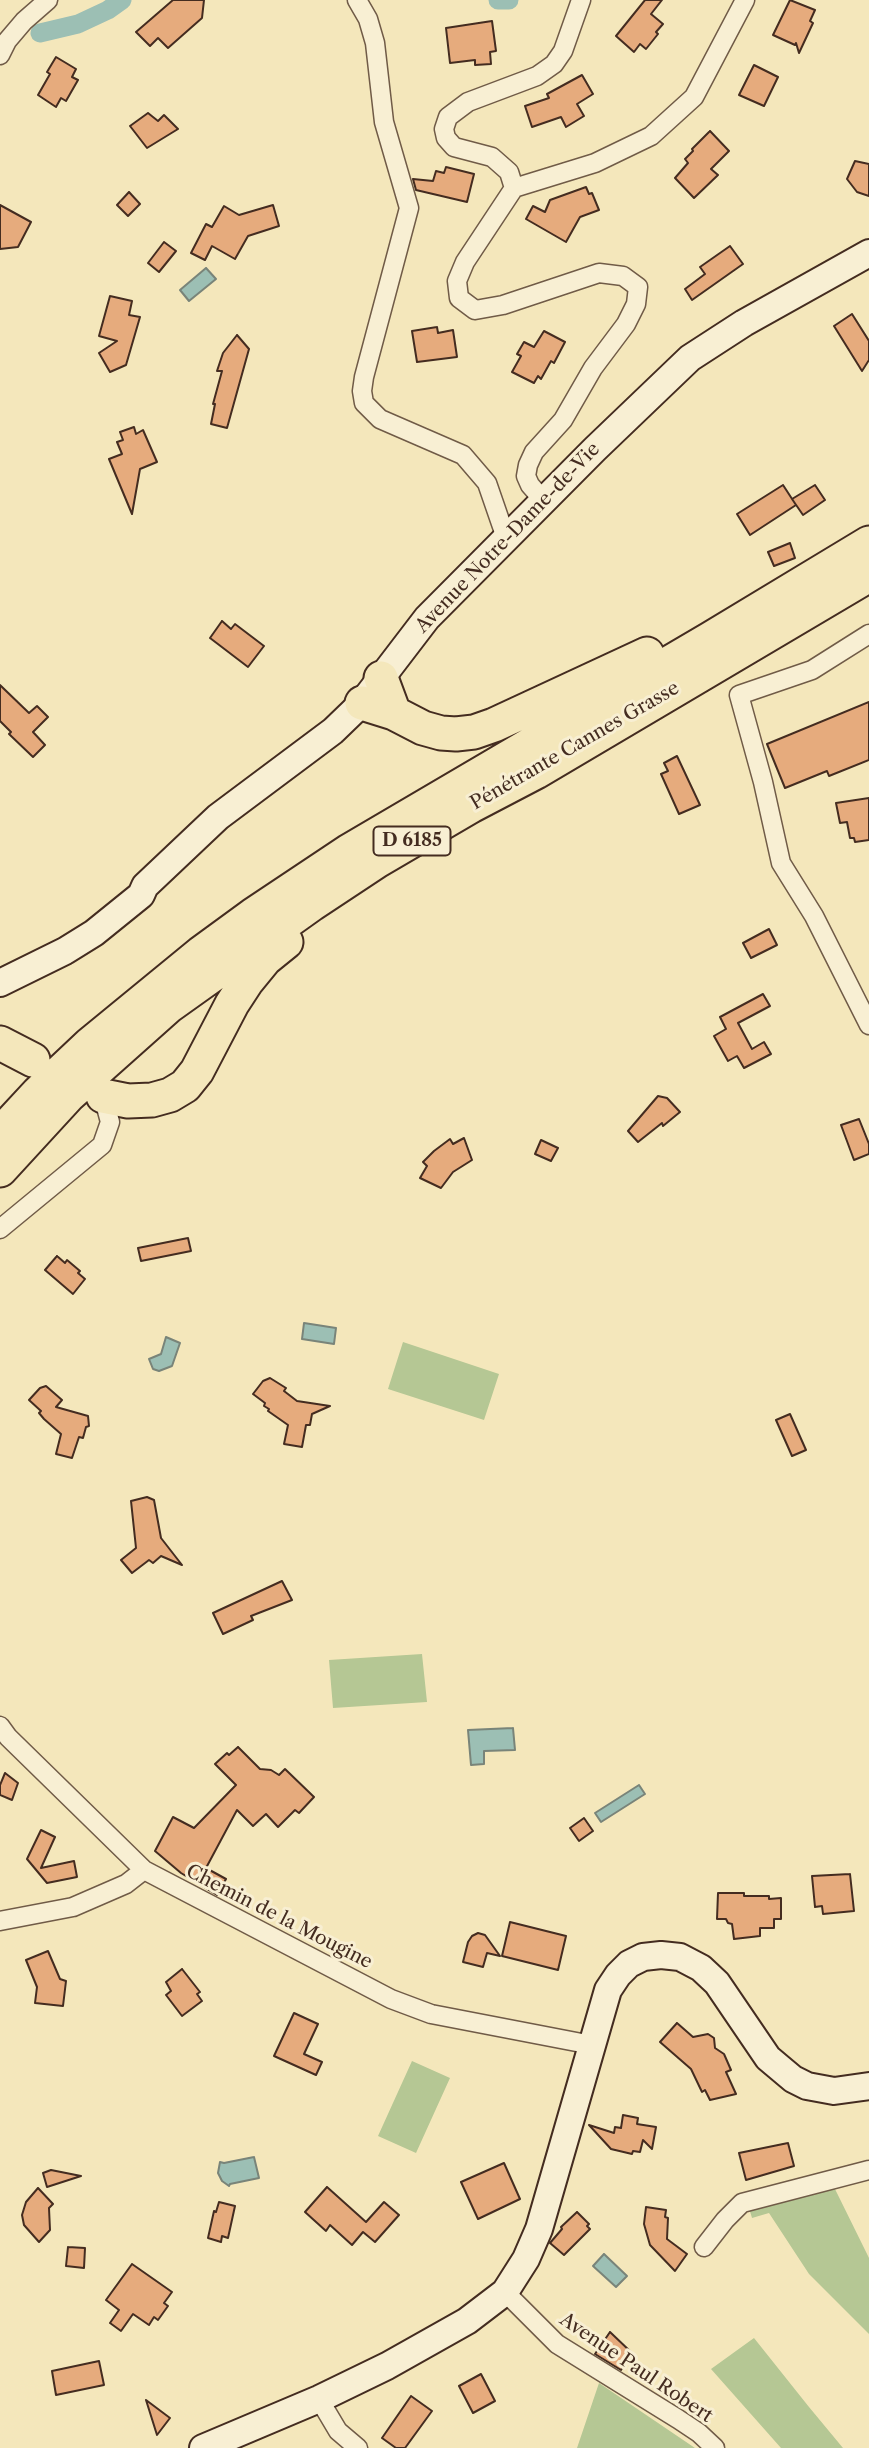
<!DOCTYPE html>
<html>
<head>
<meta charset="utf-8">
<style>
  body { margin:0 }
  canvas { display:block; background:#f4e7bb }
</style>
</head>
<body>
<canvas width="869" height="2448"></canvas>
<script>
const c = document.querySelector('canvas').getContext('2d');
c.lineJoin = 'round';
function fillPath(path, color) { c.fillStyle = color; c.fill(path, 'evenodd'); }
const toPath = rows => new Path2D(rows.map(r => 'M' + r).join(''));
function strokePath(path, color, width, dash) { c.strokeStyle = color; c.lineWidth = width; c.lineCap = dash ? 'butt' : 'round'; c.setLineDash(dash || []); c.stroke(path); }
function label(font, color, halo, rows, align = 'center') {
  c.font = font + ' "Libre Caslon Text",serif'; c.lineWidth = 6; c.setLineDash([]); c.textBaseline = 'middle'; c.strokeStyle = halo; c.fillStyle = color; for (const [text, x, y, turn = 0] of rows) {
    c.save(); c.translate(x, y); c.rotate((+turn || 0) * Math.PI / 180); c.textAlign = isNaN(turn) ? turn : align; if (halo) c.strokeText(text, 0, 0); c.fillText(text, 0, 0); c.restore();
  }
}
const green = toPath([
  [403,1342,499,1374,484,1420,388,1389],
  [422,1654,427,1702,333,1708,329,1660],
  [412,2061,450,2078,416,2153,378,2136],
  [833,2185,869,2258,869,2334,809,2274,769,2213,752,2218,749,2208],
  [754,2338,809,2407,843,2448,781,2448,711,2369],
  [599,2383,695,2448,577,2448]
]);
const water = toPath([
  [206,268,216,279,189,301,180,290,206,268],
  [304,1323,336,1328,334,1344,302,1339,304,1323],
  [166,1337,180,1343,172,1366,159,1371,153,1369,149,1359,161,1354,166,1337],
  [513,1728,515,1750,484,1751,484,1764,471,1765,468,1730,513,1728],
  [639,1785,645,1794,601,1822,595,1813,639,1785],
  [254,2157,259,2178,230,2184,229,2186,222,2181,218,2173,220,2162,224,2163,254,2157],
  [604,2254,627,2276,616,2287,593,2266,604,2254]
]);
const canal = toPath([
  [498,0,509,0],
  [40,33,78,24,108,10,122,0]
]);
const building = toPath([
  [173,0,204,0,202,18,168,48,158,38,150,46,136,32,173,0],
  [645,0,662,0,651,14,663,24,656,32,658,34,646,49,640,44,634,52,616,36,645,0],
  [790,0,815,10,810,21,813,23,799,53,796,43,795,45,773,35,790,0],
  [492,21,496,51,490,52,491,64,475,65,475,60,450,63,446,28,492,21],
  [56,57,76,69,72,77,78,80,66,101,61,98,56,107,38,95,50,74,47,72,56,57],
  [754,65,778,77,764,106,739,95,754,65],
  [582,75,593,94,577,104,584,116,566,127,561,117,532,127,525,106,549,98,547,94,582,75],
  [148,113,158,121,164,115,178,129,147,148,130,126,148,113],
  [710,131,729,151,711,169,718,175,694,198,675,178,688,163,685,159,693,151,692,149,710,131],
  [855,161,869,164,869,196,857,192,847,179,855,161],
  [446,167,474,174,467,202,416,190,413,179,433,181,436,171,444,173,446,167],
  [586,187,589,194,592,193,599,210,580,217,566,242,526,219,533,206,545,212,550,200,586,187],
  [129,192,140,204,128,216,117,205,129,192],
  [0,205,31,222,18,247,0,249,0,205],
  [273,205,279,226,248,236,235,259,212,246,205,260,191,253,206,224,212,227,224,206,239,215,273,205],
  [164,242,176,251,159,272,148,263,164,242],
  [730,246,743,264,692,300,685,289,705,274,700,267,730,246],
  [110,296,132,301,129,315,140,317,126,365,110,372,99,353,117,341,99,336,110,296],
  [852,314,869,341,869,360,862,371,834,326,852,314],
  [437,327,438,333,453,330,457,357,417,362,412,331,437,327],
  [544,331,565,342,554,363,551,361,541,379,538,376,534,383,512,372,521,356,517,354,524,342,534,347,544,331],
  [237,335,249,349,227,428,211,424,215,404,213,404,222,371,217,371,223,353,237,335],
  [134,427,136,434,143,430,157,462,140,469,132,514,109,459,122,454,117,442,123,440,120,432,134,427],
  [783,485,796,505,750,535,737,514,783,485],
  [815,485,825,500,803,515,792,499,815,485],
  [790,543,795,558,774,566,768,552,790,543],
  [222,621,231,629,235,624,264,646,248,667,210,638,222,621],
  [0,685,29,713,37,706,48,717,33,732,45,745,33,757,9,734,11,732,0,721,0,685],
  [869,702,869,760,829,776,827,771,785,788,767,744,869,702],
  [677,756,700,805,679,814,661,774,668,771,664,763,677,756],
  [869,798,869,840,855,842,854,838,850,838,847,822,840,823,836,803,869,798],
  [769,929,777,945,751,958,743,943,769,929],
  [763,994,770,1006,738,1023,752,1049,764,1042,771,1054,744,1068,737,1056,728,1061,714,1036,726,1029,720,1017,763,994],
  [658,1096,667,1098,680,1112,663,1126,662,1123,638,1142,628,1131,658,1096],
  [859,1119,869,1144,869,1154,854,1160,841,1125,859,1119],
  [464,1138,472,1160,453,1172,441,1188,420,1178,427,1166,423,1162,434,1151,450,1139,453,1144,464,1138],
  [541,1140,558,1148,551,1161,535,1154,541,1140],
  [188,1238,191,1251,141,1261,138,1248,188,1238],
  [57,1256,65,1263,67,1260,80,1271,78,1273,85,1279,73,1294,45,1270,57,1256],
  [270,1378,286,1388,284,1391,297,1401,330,1406,312,1414,310,1425,306,1425,302,1447,284,1444,288,1425,268,1411,269,1409,264,1406,265,1403,253,1394,263,1381,270,1378],
  [46,1386,62,1400,56,1407,88,1416,89,1426,86,1427,83,1438,79,1437,72,1458,56,1454,61,1434,44,1419,39,1413,41,1411,29,1400,40,1388,46,1386],
  [790,1414,806,1450,792,1456,776,1420,790,1414],
  [147,1497,154,1500,161,1538,182,1565,161,1556,153,1563,149,1560,132,1573,121,1560,136,1548,131,1501,147,1497],
  [282,1581,292,1600,251,1616,253,1620,223,1634,213,1613,282,1581],
  [238,1747,260,1769,271,1770,279,1775,285,1769,314,1797,299,1813,295,1810,278,1827,266,1814,253,1826,237,1810,206,1868,226,1879,217,1895,181,1873,155,1851,173,1817,194,1828,236,1785,215,1764,227,1753,229,1755,238,1747],
  [5,1773,18,1783,12,1800,0,1795,0,1785,5,1773],
  [584,1818,593,1831,579,1841,570,1828,584,1818],
  [41,1830,55,1837,41,1868,74,1861,77,1877,47,1883,27,1859,41,1830],
  [850,1874,854,1911,823,1914,822,1906,815,1907,812,1876,850,1874],
  [718,1893,744,1893,744,1896,769,1896,769,1899,781,1898,781,1919,774,1919,774,1928,760,1928,760,1936,734,1939,732,1924,728,1923,726,1919,717,1919,718,1893],
  [510,1922,566,1936,558,1970,502,1956,510,1922],
  [478,1933,485,1935,500,1956,487,1953,483,1967,463,1962,468,1942,472,1936,478,1933],
  [48,1951,60,1979,66,1981,63,2006,35,2003,37,1987,26,1960,48,1951],
  [182,1969,200,1992,197,1994,202,2001,182,2016,166,1995,171,1991,166,1982,182,1969],
  [294,2013,318,2024,304,2054,322,2062,316,2075,274,2056,294,2013],
  [677,2023,693,2037,708,2034,714,2038,715,2048,724,2054,731,2070,726,2072,736,2094,710,2100,705,2090,702,2092,691,2069,660,2042,677,2023],
  [623,2115,638,2118,637,2124,656,2127,652,2149,643,2140,640,2152,633,2151,632,2154,611,2149,589,2125,614,2133,615,2127,621,2128,623,2115],
  [788,2143,794,2166,746,2180,739,2153,788,2143],
  [504,2163,520,2199,478,2219,461,2182,504,2163],
  [51,2170,81,2176,47,2187,43,2173,51,2170],
  [327,2187,366,2222,384,2202,399,2215,375,2242,363,2232,352,2245,330,2225,326,2231,305,2212,327,2187],
  [38,2188,53,2204,49,2208,50,2230,39,2242,24,2225,22,2215,26,2202,38,2188],
  [219,2202,235,2206,228,2238,222,2236,221,2242,208,2238,214,2211,216,2212,219,2202],
  [646,2207,666,2210,665,2217,668,2218,667,2239,687,2254,675,2271,650,2245,644,2224,646,2207],
  [577,2212,589,2224,587,2226,590,2229,564,2255,550,2243,562,2229,561,2227,577,2212],
  [68,2247,85,2248,84,2268,66,2266,68,2247],
  [132,2264,172,2292,164,2303,168,2306,158,2320,154,2317,149,2325,133,2314,121,2331,110,2323,119,2310,106,2300,132,2264],
  [610,2332,632,2353,621,2370,595,2354,610,2332],
  [99,2361,104,2385,56,2395,52,2371,99,2361],
  [481,2374,495,2401,473,2413,459,2386,481,2374],
  [411,2396,432,2411,405,2448,396,2448,382,2438,411,2396],
  [146,2400,170,2418,157,2435,146,2400]
]);
const street = toPath([
  [357,0,368,19,375,43,384,122,409,208,364,377,362,391,364,403,380,419,463,455,487,483,506,538],
  [0,55,7,41,24,21,48,0],
  [514,188,509,172,492,157,454,147,446,138,444,129,448,117,468,102,537,76,554,64,563,51,581,0],
  [544,501,530,485,526,476,528,465,534,452,563,420,593,368,626,324,636,304,638,287,623,276,599,273,503,305,475,310,459,298,457,281,465,262,514,188,595,163,651,136,694,97,745,0],
  [869,634,812,670,739,695,763,782,781,863,814,916,869,1025],
  [0,1229,102,1145,110,1122,103,1096],
  [0,1726,8,1737,144,1870,391,1999,431,2014,592,2045],
  [0,1921,73,1907,126,1884,144,1870],
  [704,2247,725,2220,742,2203,869,2170],
  [505,2292,557,2344,678,2419,699,2433,715,2448],
  [319,2399,338,2431,358,2448]
]);
const secondary = toPath([
  [0,983,65,951,94,933,141,895,145,886,218,817,333,731,362,703,427,618,595,449,690,358,744,323,869,253],
  [203,2448,319,2399,387,2366,467,2321,505,2292,526,2259,539,2229,608,1990,618,1975,629,1964,643,1957,661,1955,680,1957,701,1968,717,1983,768,2058,793,2079,807,2086,834,2091,869,2086]
]);
const highway = toPath([
  [381,678,394,713],
  [362,703,394,713,423,728,441,733,456,734,474,732,494,725,647,654],
  [0,1043,33,1060],
  [103,1096,128,1101,152,1100,170,1095,185,1086,197,1071,232,1004,247,981,265,959,286,942],
  [0,1134,38,1093,90,1044,201,953,253,915,349,851,710,639,869,543],
  [0,1170,68,1096,169,1006,312,904,377,861,471,806,536,772,869,575]
]);
const shields = [
  [412,841,77]
];
const shieldNames = [
  ["D 6185",412,841]
];
const streetNames = [
  ["Avenue Notre-Dame-de-Vie",508,538,-46],
  ["Pénétrante Cannes Grasse",575,746,-30],
  ["Chemin de la Mougine",279,1917,27],
  ["Avenue Paul Robert",636,2368,34]
];
fillPath(green, '#b5c794');
fillPath(water, '#9cbfb4');
strokePath(water, '#798479', 2);
strokePath(canal, '#9cbfb4', 19);
fillPath(building, '#e6ab7d');
strokePath(building, '#442c20', 2);
strokePath(street, '#705b47', 21);
strokePath(secondary, '#442c20', 30);
strokePath(highway, '#442c20', 37);
strokePath(street, '#f8efd3', 18);
strokePath(secondary, '#f8efd3', 26);
strokePath(highway, '#f4e7bb', 33);
for (const [x, y, w] of shields) { const box = new Path2D(); box.roundRect(x - w / 2, y - 14.5, w, 29, 5); c.fillStyle = '#f8efd3'; c.fill(box); strokePath(box, '#442c20', 2); }
label('bold 18px', '#442c20', null, shieldNames);
label('19px', '#442c20', '#f8efd3', streetNames);
</script>
</body>
</html>
